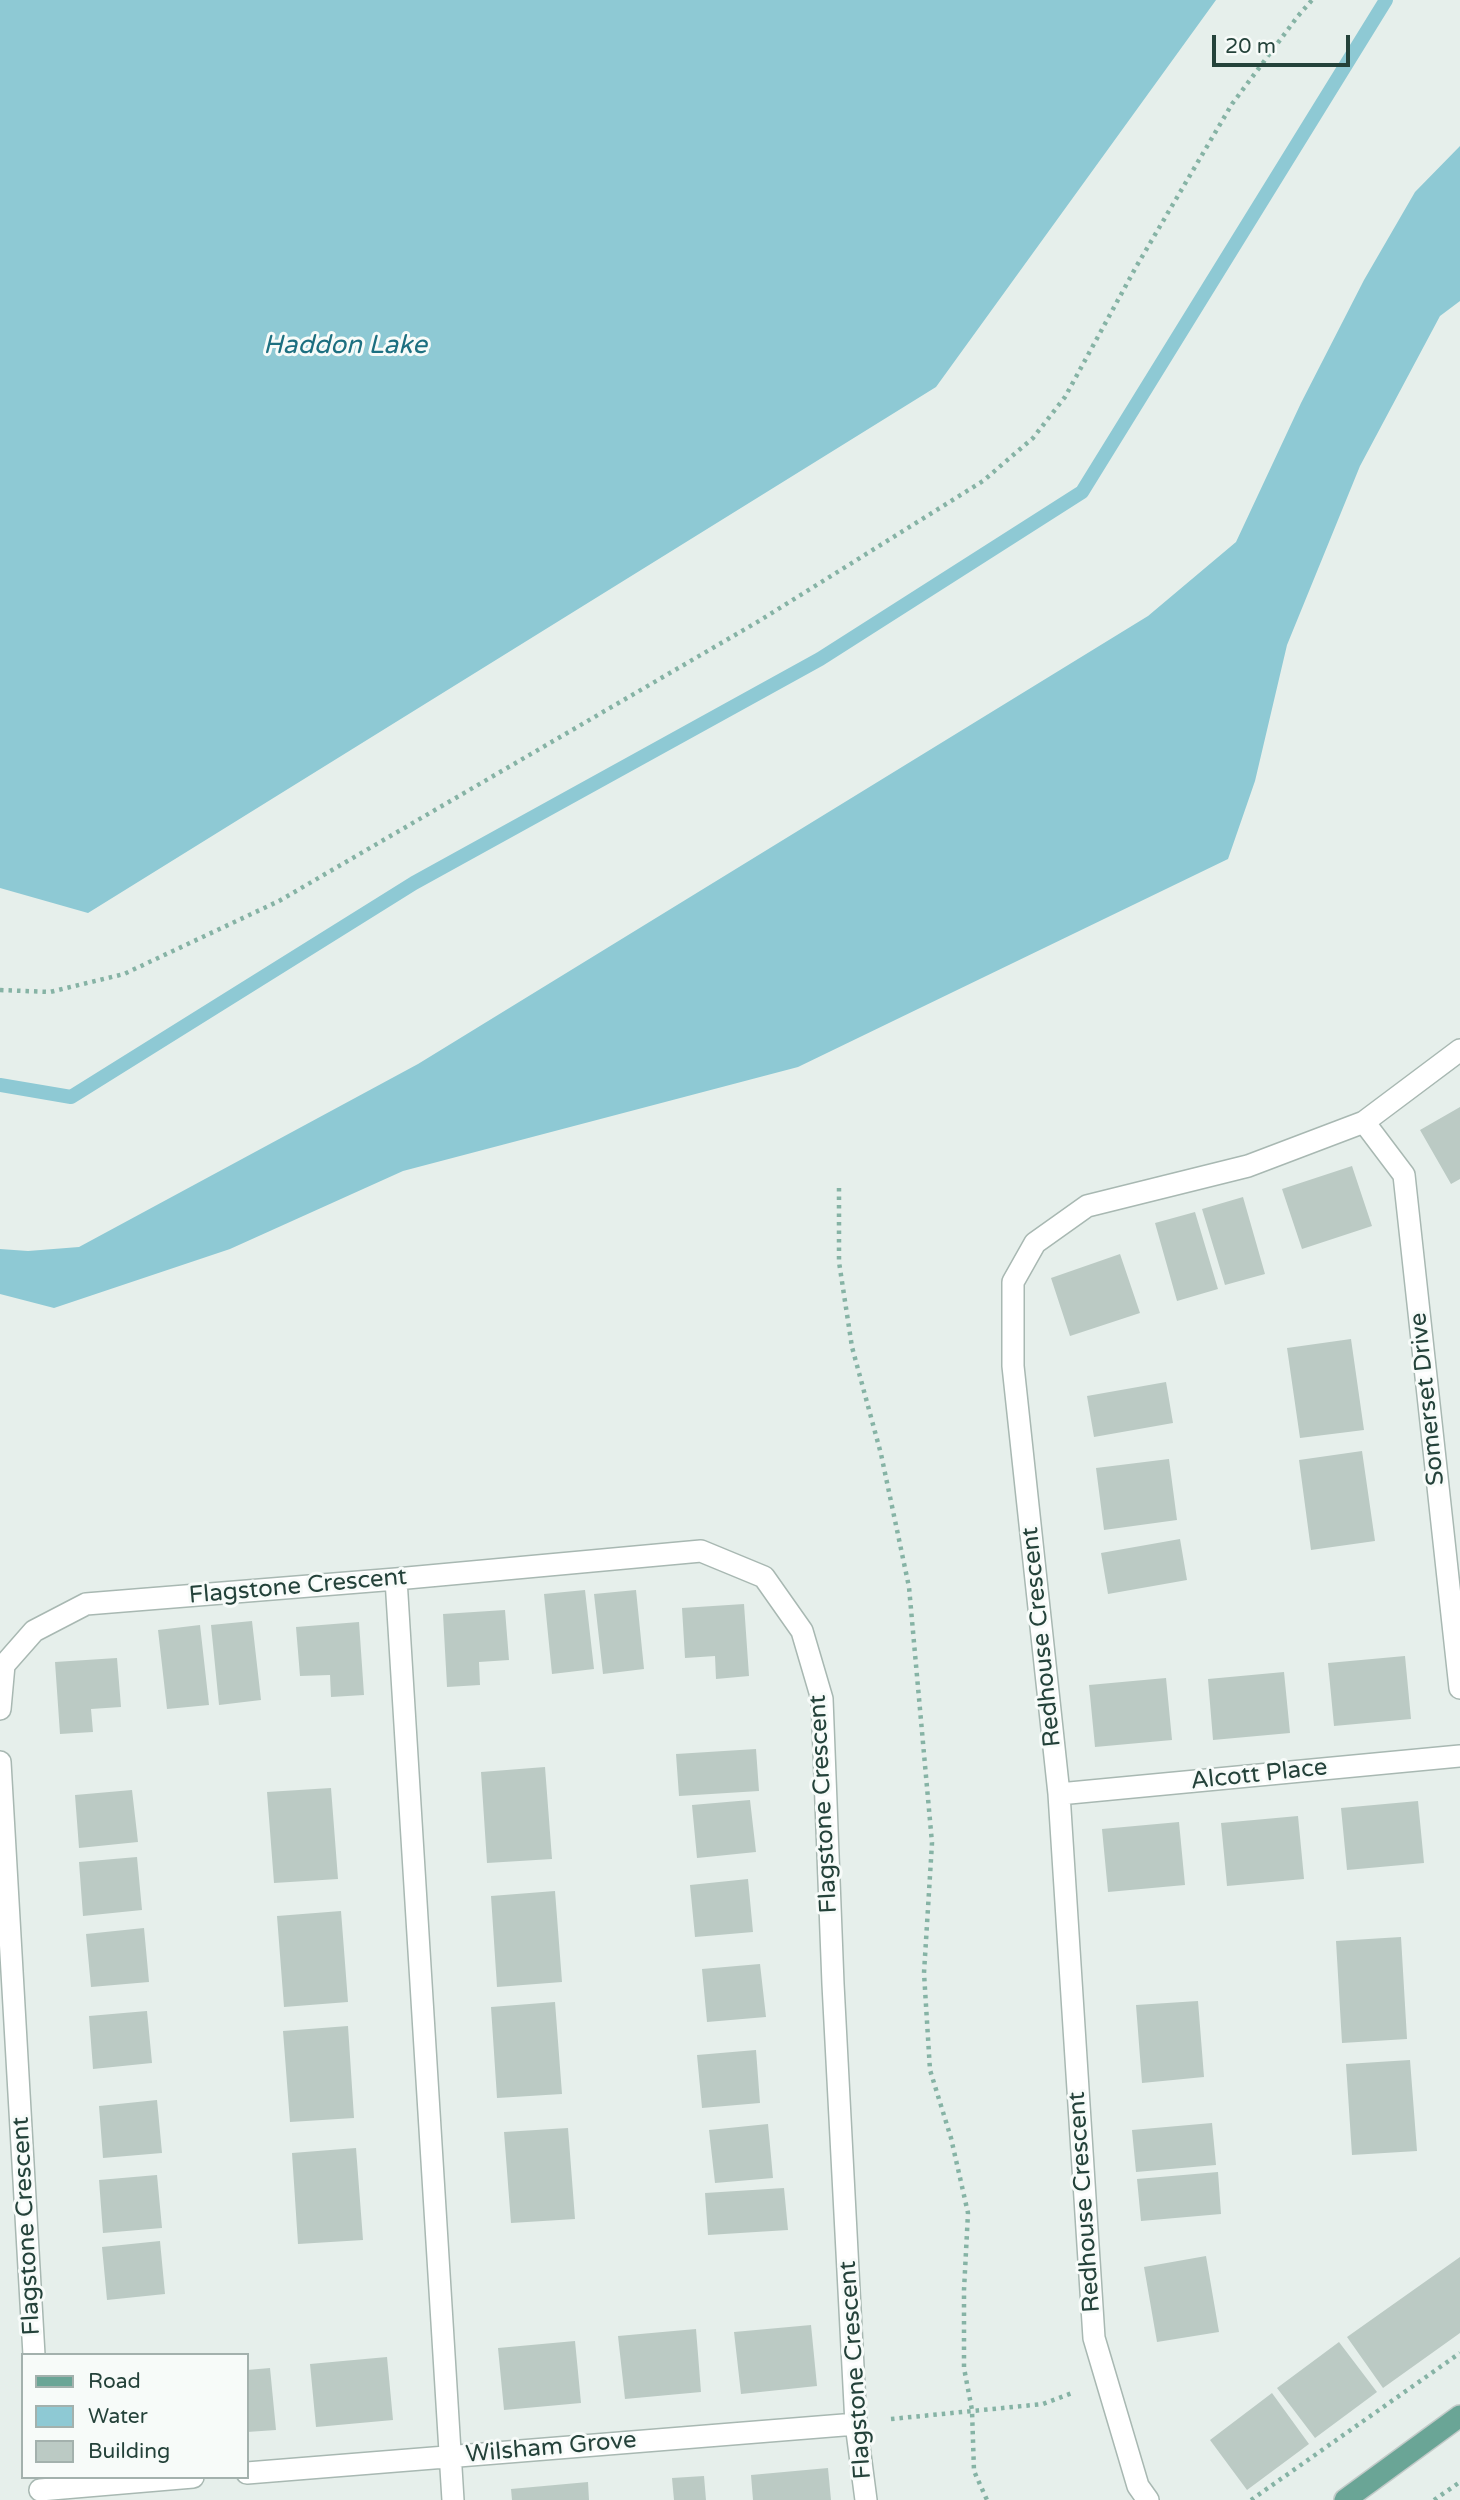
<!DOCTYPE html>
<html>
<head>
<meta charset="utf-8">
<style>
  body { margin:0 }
  #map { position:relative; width:1460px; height:2500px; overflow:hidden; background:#e6efeb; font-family:"Varela Round",sans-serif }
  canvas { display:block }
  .legend { position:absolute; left:21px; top:2353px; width:228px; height:126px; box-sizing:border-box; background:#f7fbf9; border:2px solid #a3b1ad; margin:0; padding:9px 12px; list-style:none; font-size:21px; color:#24423a }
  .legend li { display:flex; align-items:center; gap:14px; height:35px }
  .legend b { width:35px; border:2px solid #a3b1ad }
  .scale { position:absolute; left:1212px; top:35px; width:138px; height:32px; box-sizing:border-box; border:4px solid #24423a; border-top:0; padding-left:9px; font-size:21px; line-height:24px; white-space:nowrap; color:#24423a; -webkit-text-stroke:5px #f7fbf9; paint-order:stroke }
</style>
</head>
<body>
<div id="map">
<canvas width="1460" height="2500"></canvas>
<ul class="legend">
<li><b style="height:9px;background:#6aa596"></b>Road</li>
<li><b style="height:19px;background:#8ec9d4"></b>Water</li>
<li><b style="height:19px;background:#bbcac4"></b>Building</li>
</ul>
<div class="scale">20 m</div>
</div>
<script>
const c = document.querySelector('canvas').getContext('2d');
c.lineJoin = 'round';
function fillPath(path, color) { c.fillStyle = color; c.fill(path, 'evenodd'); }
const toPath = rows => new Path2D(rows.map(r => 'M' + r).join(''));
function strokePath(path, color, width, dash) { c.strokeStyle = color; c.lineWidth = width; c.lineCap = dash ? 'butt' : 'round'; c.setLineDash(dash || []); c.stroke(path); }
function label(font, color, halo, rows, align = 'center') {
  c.font = font + ' "Varela Round",sans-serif'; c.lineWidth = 6; c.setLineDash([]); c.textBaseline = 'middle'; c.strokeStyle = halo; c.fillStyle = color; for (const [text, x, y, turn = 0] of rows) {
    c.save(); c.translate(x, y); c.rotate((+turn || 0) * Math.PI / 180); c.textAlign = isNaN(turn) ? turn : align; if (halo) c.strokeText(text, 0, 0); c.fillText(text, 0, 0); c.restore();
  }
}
const water = toPath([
  [0,0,1216,0,936,387,88,913,0,888],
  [1460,146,1460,301,1440,316,1360,466,1287,645,1255,781,1228,859,798,1067,403,1171,230,1249,54,1308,0,1294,0,1249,28,1251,79,1247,418,1064,1148,616,1236,542,1301,403,1364,280,1415,192]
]);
const stream = toPath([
  [0,1085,71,1097,414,883,820,659,1082,492,1386,0]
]);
const building = toPath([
  [1460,1107,1460,1179,1451,1184,1420,1130],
  [1352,1166,1372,1226,1302,1249,1282,1189],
  [1243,1197,1265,1274,1225,1285,1202,1209],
  [1195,1212,1218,1289,1177,1301,1155,1223],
  [1120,1254,1140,1313,1070,1336,1051,1278],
  [1351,1339,1364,1430,1300,1438,1287,1348],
  [1166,1382,1173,1423,1094,1437,1087,1396],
  [1362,1451,1375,1541,1311,1550,1299,1460],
  [1169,1459,1177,1520,1104,1530,1096,1468],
  [1180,1539,1187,1580,1108,1594,1101,1553],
  [585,1590,594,1669,552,1674,544,1594],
  [636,1590,644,1669,603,1674,594,1594],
  [744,1604,749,1676,716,1679,715,1656,685,1658,682,1608],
  [505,1610,509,1660,479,1662,480,1685,447,1687,443,1614],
  [252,1621,261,1700,219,1705,211,1625],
  [359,1622,364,1695,331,1697,330,1675,300,1676,296,1627],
  [200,1625,209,1705,167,1709,158,1630],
  [1405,1656,1411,1719,1334,1726,1328,1663],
  [117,1658,121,1707,91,1709,93,1732,60,1734,55,1662],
  [1284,1672,1290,1733,1213,1740,1208,1679],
  [1166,1678,1172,1740,1095,1747,1089,1685],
  [756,1749,759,1791,679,1796,676,1754],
  [545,1767,552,1859,487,1863,481,1772],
  [331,1788,338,1879,274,1883,267,1792],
  [132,1790,138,1842,79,1848,75,1795],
  [750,1800,756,1852,697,1858,692,1805],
  [1418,1801,1424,1863,1347,1870,1341,1808],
  [1298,1816,1304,1879,1227,1886,1221,1823],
  [1179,1822,1185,1885,1108,1892,1102,1829],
  [137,1857,142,1910,83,1916,79,1862],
  [748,1879,753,1932,695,1937,690,1885],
  [555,1891,562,1982,497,1987,491,1896],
  [341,1911,348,2002,284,2007,277,1916],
  [144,1928,149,1982,91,1987,86,1934],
  [1401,1937,1407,2039,1342,2043,1336,1941],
  [760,1964,766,2017,707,2022,702,1969],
  [1198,2001,1204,2077,1142,2083,1136,2005],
  [555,2002,562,2094,497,2098,491,2007],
  [147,2011,152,2063,93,2069,89,2016],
  [348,2026,354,2118,290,2122,283,2031],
  [756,2050,760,2103,702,2108,697,2055],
  [1410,2060,1417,2151,1352,2155,1346,2064],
  [157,2100,162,2153,103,2158,99,2106],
  [1212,2123,1216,2165,1136,2172,1132,2130],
  [768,2124,773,2178,715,2183,709,2130],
  [568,2128,575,2219,511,2223,504,2132],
  [356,2148,363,2240,298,2244,292,2153],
  [1218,2172,1221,2214,1141,2221,1137,2179],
  [157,2175,162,2228,103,2233,99,2180],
  [784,2188,788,2230,708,2235,705,2193],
  [160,2241,165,2294,107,2300,102,2247],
  [1206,2256,1219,2332,1157,2342,1144,2267],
  [1460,2257,1460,2333,1383,2388,1347,2337],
  [811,2325,817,2386,741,2394,734,2332],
  [696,2329,701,2392,625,2399,618,2336],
  [575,2341,581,2403,504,2410,498,2348],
  [1339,2342,1377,2392,1315,2438,1277,2388],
  [387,2357,393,2420,316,2427,310,2364],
  [270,2368,276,2430,247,2432,247,2370],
  [1272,2393,1309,2444,1247,2490,1210,2440],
  [828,2468,831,2500,753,2500,751,2475],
  [704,2476,706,2500,674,2500,672,2478],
  [588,2482,589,2500,512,2500,511,2489]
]);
const path = toPath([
  [0,990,50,992,124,974,279,901,759,621,983,481,1033,438,1065,397,1136,267,1232,104,1298,16,1312,0],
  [839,1188,839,1262,852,1347,881,1454,909,1587,932,1843,924,1973,930,2070,951,2138,968,2213,964,2290,964,2368,972,2410,974,2471,987,2500],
  [891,2419,1043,2404,1075,2392],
  [1251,2500,1460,2353],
  [1434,2500,1460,2482]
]);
const minor = toPath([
  [1364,1122,1404,1175,1460,1688],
  [396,1579,453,2500],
  [0,1709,4,1665,34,1631,86,1604,396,1579,701,1551,764,1577,802,1631,822,1699,833,1984,856,2424,866,2500],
  [0,1762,34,2355],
  [1059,1794,1460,1756],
  [247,2473,856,2424],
  [40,2490,193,2477],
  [1148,2500,1138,2486,1094,2338,1059,1794,1013,1366,1013,1282,1035,1243,1087,1206,1248,1166,1364,1122,1460,1050]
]);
const primary = toPath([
  [1345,2500,1460,2416]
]);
const streetNames = [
  ["Somerset Drive",1428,1399,-96],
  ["Flagstone Crescent",298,1587,-5],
  ["Redhouse Crescent",1042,1637,-96],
  ["Alcott Place",1259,1775,-6],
  ["Flagstone Crescent",824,1804,-93],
  ["Redhouse Crescent",1085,2202,-94],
  ["Flagstone Crescent",27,2226,-93],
  ["Flagstone Crescent",856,2370,-94],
  ["Wilsham Grove",551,2448,-5]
];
const waterNames = [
  ["Haddon Lake",345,346]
];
fillPath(water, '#8ec9d4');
strokePath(stream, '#8ec9d4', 14);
fillPath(building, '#bbcac4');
strokePath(minor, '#a8b8b2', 24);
strokePath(primary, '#c2cac8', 24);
strokePath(path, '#86b3a5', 4.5, [3.5, 5]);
strokePath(minor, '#fff', 21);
strokePath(primary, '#6aa596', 21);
label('24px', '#24423a', '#f7fbf9', streetNames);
label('italic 26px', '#1c6f80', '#f7fbf9', waterNames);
</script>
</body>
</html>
